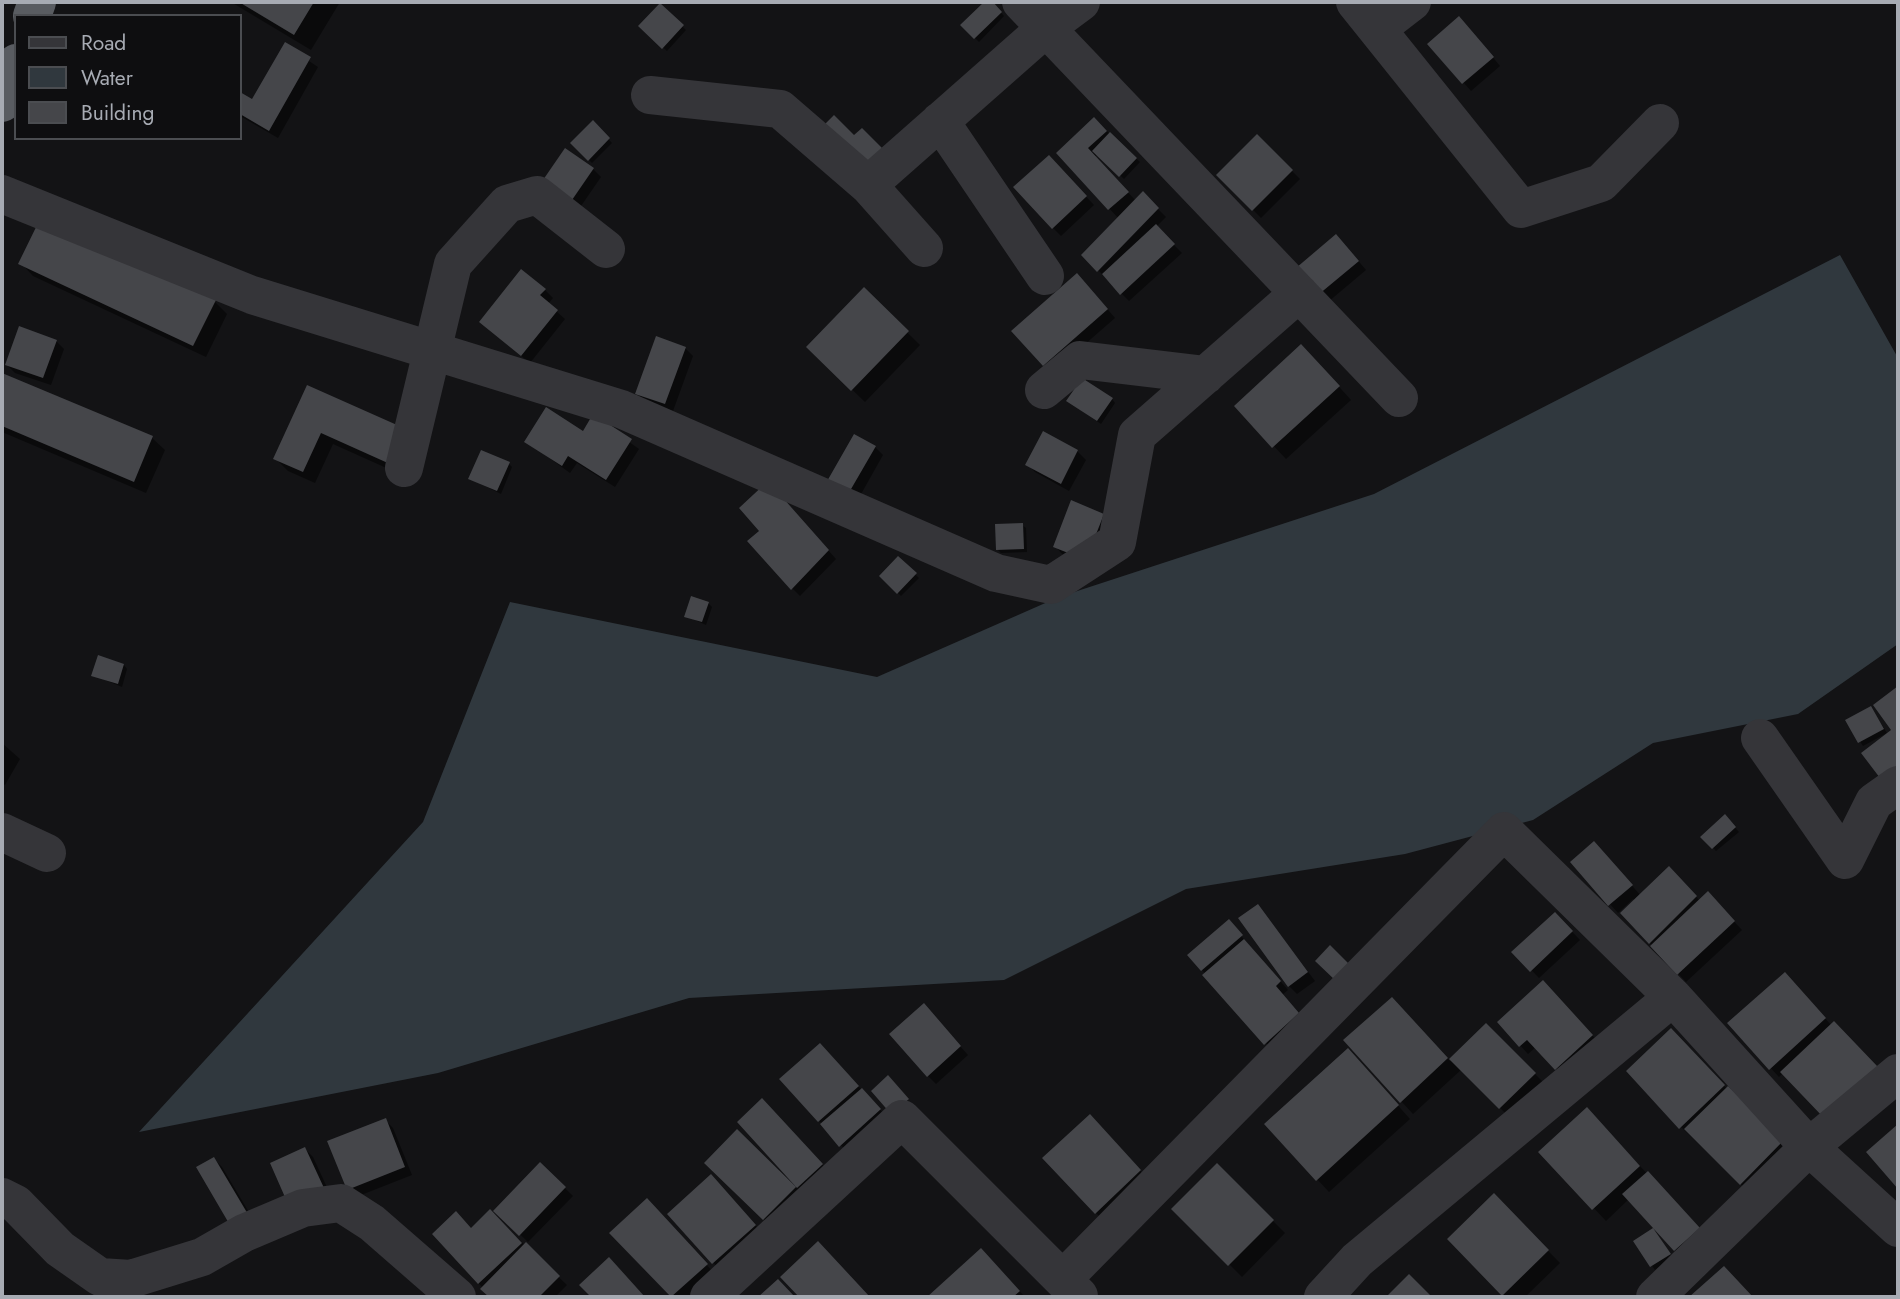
<!DOCTYPE html>
<html>
<head>
<meta charset="utf-8">
<style>
  body { margin:0 }
  #map { position:relative; width:1900px; height:1299px; overflow:hidden; background:#131315; font-family:Jost,sans-serif }
  canvas { display:block }
  .frame { position:absolute; inset:0; border:4px solid #a7abb3; pointer-events:none }
  .legend { position:absolute; left:14px; top:14px; width:228px; height:126px; box-sizing:border-box; background:#0e0e10; border:2px solid #4b4d51; margin:0; padding:9px 12px; list-style:none; font-size:21px; color:#a7abb3 }
  .legend li { display:flex; align-items:center; gap:14px; height:35px }
  .legend b { width:35px; border:2px solid #4b4d51 }
</style>
</head>
<body>
<div id="map">
<canvas width="1900" height="1299"></canvas>
<div class="frame"></div>
<ul class="legend">
<li><b style="height:9px;background:#353539"></b>Road</li>
<li><b style="height:19px;background:#30383e"></b>Water</li>
<li><b style="height:19px;background:#45464a"></b>Building</li>
</ul>
</div>
<script>
const c = document.querySelector('canvas').getContext('2d');
c.lineJoin = 'round';
function fillPath(path, color) { c.fillStyle = color; c.fill(path, 'evenodd'); }
const toPath = rows => new Path2D(rows.map(r => 'M' + r).join(''));
function strokePath(path, color, width, dash) { c.strokeStyle = color; c.lineWidth = width; c.lineCap = dash ? 'butt' : 'round'; c.setLineDash(dash || []); c.stroke(path); }
const water = toPath([
  [1840,255,1898,358,1898,644,1798,714,1653,743,1533,820,1405,854,1186,889,1004,980,689,998,438,1073,139,1132,423,822,510,602,877,677,1059,597,1374,494]
]);
const shadow = toPath([
  [231,2,340,2,311,50],
  [986,2,991,2,1004,16,979,42,962,25],
  [660,5,686,30,667,51,640,26],
  [1467,26,1500,66,1471,91,1430,44],
  [285,45,318,67,278,138,240,116,240,94,253,102],
  [1094,119,1140,162,1124,179,1098,154,1095,157,1136,201,1143,194,1166,217,1156,227,1182,253,1129,301,1083,255,1119,219,1058,153],
  [593,123,612,143,592,163,572,143],
  [1257,136,1300,179,1261,218,1219,175],
  [1056,165,1094,205,1061,236,1053,228],
  [593,169,601,177,581,206,553,188],
  [1344,244,1366,270,1328,302,1320,294],
  [21,263,215,302,227,314,206,357,33,276],
  [1085,283,1115,318,1052,373,1044,365],
  [545,290,553,298,548,304,565,319,530,363,489,330],
  [864,290,920,345,865,402,808,347],
  [56,341,64,349,51,385,15,373,7,365],
  [685,348,693,356,673,411,645,402,637,393],
  [1313,358,1351,400,1286,459,1236,406],
  [2,375,152,438,165,450,146,493,2,432],
  [308,387,402,475,333,444,315,483,288,471,275,458],
  [1112,399,1115,403,1101,424,1072,404],
  [594,417,639,449,615,487,577,463,570,473,526,441,583,433],
  [1043,433,1077,451,1086,460,1069,491,1035,472,1027,464],
  [875,447,883,455,856,503,836,491],
  [509,464,512,467,501,494,471,479],
  [776,492,836,559,800,596,792,588,762,531],
  [1072,503,1112,523,1063,555,1055,546],
  [1022,525,1026,528,1027,552,1001,553,998,550],
  [898,558,919,578,901,596,881,576],
  [708,603,712,607,706,625,686,616],
  [124,665,127,669,122,687,93,675],
  [1871,708,1887,733,1863,746,1847,721],
  [2,743,20,759,5,785,2,783],
  [1725,817,1739,832,1716,851,1703,837],
  [1602,851,1641,896,1669,868,1700,901,1708,894,1742,930,1686,982,1623,914,1635,901,1633,899,1618,913,1572,862],
  [1258,906,1315,981,1297,994,1289,986],
  [1555,914,1580,940,1539,978,1514,952],
  [1229,922,1288,990,1282,995,1306,1022,1273,1051,1202,970],
  [1793,982,1831,1025,1779,1077,1730,1024],
  [1551,990,1600,1044,1564,1077,1536,1047,1528,1054,1499,1022],
  [1404,1011,1450,1061,1486,1025,1543,1082,1508,1116,1462,1069,1413,1114,1401,1101],
  [931,1014,968,1055,936,1084,928,1076],
  [1683,1043,1727,1089,1791,1148,1749,1192,1681,1127],
  [827,1053,888,1118,848,1153,782,1079],
  [1360,1063,1410,1119,1329,1192,1317,1179],
  [770,1108,830,1173,772,1227,706,1163,794,1186,796,1184],
  [385,1120,393,1128,412,1175,356,1197,348,1189],
  [1599,1122,1706,1237,1683,1257,1629,1199,1606,1221,1541,1152],
  [1097,1125,1148,1179,1104,1221,1096,1213],
  [305,1149,313,1157,331,1196,298,1211],
  [214,1159,222,1167,259,1229,243,1239],
  [540,1164,573,1196,528,1242,496,1211],
  [1217,1165,1285,1233,1242,1277,1174,1209],
  [719,1184,763,1234,721,1271,669,1214],
  [1494,1196,1560,1263,1525,1297,1506,1297,1449,1239],
  [655,1209,714,1273,688,1297,671,1297,612,1233],
  [490,1212,567,1285,555,1297,491,1297,434,1234,472,1230],
  [1656,1233,1673,1258,1655,1270,1635,1242],
  [981,1250,1025,1297,930,1297]
]);
const building = toPath([
  [239,2,314,2,294,35],
  [984,2,993,2,1002,12,974,39,960,25],
  [660,3,684,25,662,49,638,26],
  [1459,16,1494,57,1462,84,1427,44],
  [285,42,311,57,269,131,240,114,240,92,252,99],
  [834,115,854,135,862,128,891,157,869,180,819,130],
  [1094,117,1107,131,1088,148,1129,192,1108,210,1056,153],
  [593,120,610,138,588,161,570,143],
  [1110,132,1137,158,1119,177,1092,151],
  [1257,134,1293,170,1252,211,1216,175],
  [565,148,594,168,572,200,543,180],
  [1049,155,1087,196,1052,229,1013,187],
  [1143,191,1159,208,1097,272,1081,255],
  [41,217,216,300,193,346,18,264],
  [1156,224,1175,244,1120,295,1102,274],
  [1336,234,1359,261,1318,295,1296,268],
  [521,269,546,289,540,295,558,310,521,356,479,322],
  [1077,273,1108,309,1043,366,1011,331],
  [864,287,909,331,851,391,806,347],
  [19,326,57,340,43,378,5,365],
  [656,336,686,347,665,404,635,394],
  [1301,344,1340,386,1272,448,1234,406],
  [2,373,153,436,134,482,2,426],
  [1082,378,1113,398,1097,421,1066,401],
  [307,385,406,429,390,464,321,433,303,472,273,459],
  [546,407,583,431,593,414,632,439,606,480,568,456,562,466,524,442],
  [1043,431,1078,450,1061,484,1025,465],
  [854,434,876,446,847,496,826,483],
  [481,450,510,462,497,491,468,479],
  [768,481,829,550,791,590,747,541,759,531,739,508],
  [1071,500,1104,514,1086,560,1053,547],
  [1023,523,1024,549,996,550,995,524],
  [898,556,917,573,897,594,879,576],
  [691,596,709,602,702,622,684,617],
  [98,655,124,664,118,684,91,676],
  [1898,686,1898,765,1880,778,1861,753,1891,730,1873,705],
  [1871,706,1884,729,1858,743,1845,720],
  [1725,814,1736,827,1712,849,1700,837],
  [1594,841,1633,885,1608,906,1570,862],
  [1669,866,1697,896,1649,944,1620,913],
  [1708,891,1735,921,1677,975,1650,946],
  [1258,904,1308,972,1288,987,1238,918],
  [1555,912,1573,931,1530,972,1511,952],
  [1229,919,1243,935,1201,971,1187,955],
  [1244,939,1281,981,1276,986,1299,1013,1264,1045,1202,975],
  [1330,945,1351,966,1336,981,1315,961],
  [1785,972,1826,1018,1769,1070,1727,1023],
  [1543,980,1593,1035,1555,1070,1527,1040,1519,1047,1497,1022],
  [1392,997,1448,1058,1400,1103,1343,1040],
  [924,1003,961,1046,927,1077,889,1034],
  [1834,1021,1878,1067,1824,1118,1780,1072],
  [1486,1023,1536,1073,1499,1109,1449,1059],
  [1671,1028,1725,1085,1679,1129,1626,1071],
  [820,1043,859,1086,818,1122,779,1079],
  [1348,1048,1399,1105,1316,1181,1264,1124],
  [888,1075,909,1099,891,1114,871,1091],
  [1728,1086,1785,1139,1740,1185,1684,1129],
  [862,1088,881,1109,839,1147,820,1124],
  [762,1098,823,1164,797,1188,737,1122],
  [1587,1107,1640,1166,1592,1210,1538,1152],
  [1090,1114,1141,1170,1095,1214,1042,1158],
  [386,1118,405,1167,347,1190,327,1141],
  [1898,1124,1898,1189,1866,1152],
  [737,1129,796,1187,763,1220,704,1163],
  [305,1147,324,1188,288,1204,270,1163],
  [214,1157,252,1221,234,1232,196,1167],
  [540,1162,566,1187,519,1236,493,1211],
  [1217,1163,1274,1220,1228,1266,1171,1209],
  [1648,1171,1700,1228,1674,1251,1622,1194],
  [711,1174,756,1225,712,1264,667,1214],
  [1494,1193,1549,1250,1502,1296,1447,1239],
  [647,1198,708,1264,671,1297,609,1233],
  [490,1209,522,1243,478,1284,432,1234,456,1211,471,1228],
  [1653,1228,1671,1254,1650,1267,1633,1241],
  [818,1241,870,1297,799,1297,780,1277],
  [526,1242,560,1276,539,1297,489,1297,480,1289],
  [981,1248,1020,1291,1013,1297,927,1297],
  [609,1257,645,1297,591,1297,579,1285],
  [1724,1266,1753,1297,1689,1297],
  [1409,1274,1432,1297,1386,1297],
  [778,1279,795,1297,758,1297]
]);
const minor = toPath([
  [1021,2,1399,398],
  [1355,2,1521,209,1601,183,1660,123],
  [1377,29,1412,2],
  [650,95,780,109,868,185,924,248],
  [940,121,1045,276],
  [868,185,1046,28,1081,2],
  [2,194,252,295,621,409,996,573,1051,585,1117,542,1137,435,1299,293],
  [1044,390,1080,360,1206,375],
  [404,468,453,264,507,204,537,195,606,249],
  [1760,738,1845,860,1874,802,1898,785],
  [2,832,47,853],
  [2,1197,16,1204,60,1249,100,1277,131,1279,202,1257,244,1233,303,1208,341,1203,372,1223,457,1297],
  [1063,1279,1504,831,1673,997,1809,1147,1898,1073],
  [709,1297,902,1119,1079,1296],
  [1323,1297,1357,1260,1673,997],
  [1655,1297,1809,1147,1898,1228]
]);
const trunk = toPath([
  [32,16,37,2],
  [2,103,16,63]
]);
fillPath(water, '#30383e');
fillPath(shadow, '#0007');
fillPath(building, '#45464a');
strokePath(minor, '#353539', 38);
strokePath(trunk, '#595c61', 38);
</script>
</body>
</html>
